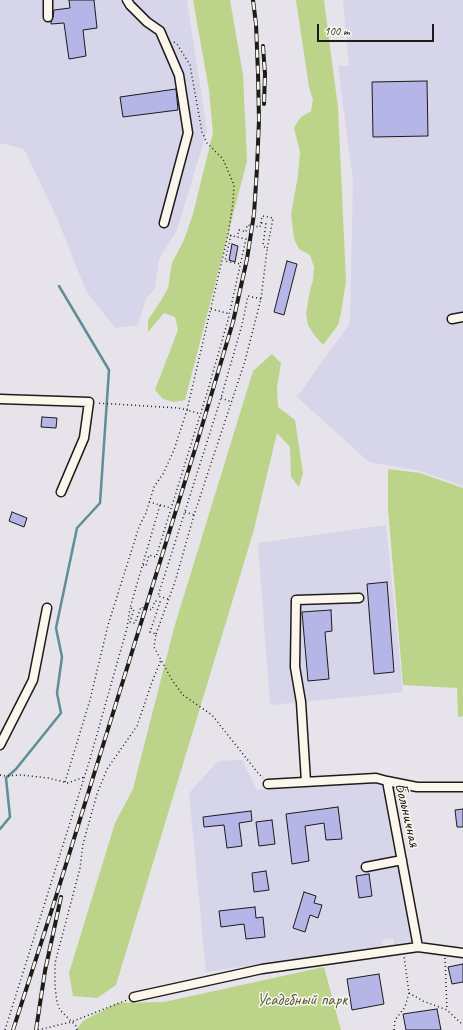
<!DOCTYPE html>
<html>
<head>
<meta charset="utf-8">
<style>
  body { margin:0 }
  #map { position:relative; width:463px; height:1030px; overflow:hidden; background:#e6e3ea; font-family:Caveat,sans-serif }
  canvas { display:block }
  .scale { position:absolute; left:317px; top:24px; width:117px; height:18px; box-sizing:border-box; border:2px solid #1c1c1c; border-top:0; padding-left:5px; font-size:12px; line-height:14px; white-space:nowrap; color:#1c1c1c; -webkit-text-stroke:3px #fbf7ec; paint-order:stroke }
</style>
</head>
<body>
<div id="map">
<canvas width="463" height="1030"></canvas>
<div class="scale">100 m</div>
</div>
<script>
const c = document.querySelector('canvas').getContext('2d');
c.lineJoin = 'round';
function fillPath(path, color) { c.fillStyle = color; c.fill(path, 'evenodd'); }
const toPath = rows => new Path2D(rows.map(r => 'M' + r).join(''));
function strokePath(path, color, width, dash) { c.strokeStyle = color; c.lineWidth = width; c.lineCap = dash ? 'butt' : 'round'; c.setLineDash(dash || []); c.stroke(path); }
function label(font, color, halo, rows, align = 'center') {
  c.font = font + ' Caveat,sans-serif'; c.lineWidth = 3; c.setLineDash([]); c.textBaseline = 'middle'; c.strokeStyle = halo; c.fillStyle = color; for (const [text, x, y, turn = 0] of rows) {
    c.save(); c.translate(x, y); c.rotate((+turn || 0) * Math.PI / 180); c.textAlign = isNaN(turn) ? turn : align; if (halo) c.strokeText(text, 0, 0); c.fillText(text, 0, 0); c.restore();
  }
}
const built = toPath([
  [0,0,187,0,207,131,177,230,159,259,155,289,146,298,138,325,115,328,86,291,57,218,24,149,0,143],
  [343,0,463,0,463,486,420,471,369,462,297,397,350,323,353,181,338,66,349,66],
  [386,525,403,692,270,705,258,543],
  [242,760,257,790,381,783,413,941,394,944,393,938,382,940,383,946,206,972,189,793,218,761]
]);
const green = toPath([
  [193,0,230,0,243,75,247,161,185,400,174,402,163,399,155,390,178,330,175,317,164,313,148,332,148,320,162,299,168,288,172,263,184,240,193,214,213,133,209,90],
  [296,0,324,0,338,108,346,281,341,313,338,325,323,345,315,336,308,325,306,314,310,290,313,280,314,267,310,255,299,249,294,239,291,214,298,176,300,152,294,128,300,118,311,111,313,100,309,87],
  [272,354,281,363,277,387,278,407,295,420,303,473,299,487,291,477,290,447,277,433,253,533,116,985,97,998,73,996,69,973,115,823,133,789,174,628,253,371],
  [388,469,420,473,463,488,463,716,458,717,457,688,403,685,388,509],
  [324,967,341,1030,76,1030,83,1021,117,1003,164,1002]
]);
const stream = toPath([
  [0,829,10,817,6,778,16,769,61,713,57,693,62,657,56,628,77,528,100,503,109,370,59,286]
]);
const building = toPath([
  [69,0,94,0,97,28,83,30,86,56,69,59,64,23,51,24,51,22,53,17,54,10,70,8,69,0],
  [427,81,428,136,373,137,372,82,427,81],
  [176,89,178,110,123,117,120,97,176,89],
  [232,244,238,246,235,262,229,260,232,244],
  [287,261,297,264,284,315,274,312,287,261],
  [42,417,57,418,56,428,41,427,42,417],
  [12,512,27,518,24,527,9,521,12,512],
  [387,582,394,672,374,674,367,584,387,582],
  [331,610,332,631,325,632,329,679,308,681,302,612,331,610],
  [338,807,342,839,326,840,324,823,305,826,309,861,292,864,286,814,338,807],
  [463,809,463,827,457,827,455,810,463,809],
  [251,811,252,821,239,823,242,846,227,848,224,825,204,827,203,817,251,811],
  [272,820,275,844,259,846,256,822,272,820],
  [266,871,269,890,254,892,252,873,266,871],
  [369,874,372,896,359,898,356,876,369,874],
  [304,892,316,896,314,903,322,905,318,918,310,915,305,932,293,928,304,892],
  [255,907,256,918,263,917,265,937,246,939,244,924,221,927,219,911,255,907],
  [463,964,463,982,452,984,448,967,463,964],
  [379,974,384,1004,352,1010,347,979,379,974],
  [437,1009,441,1030,406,1030,403,1014,437,1009]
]);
const path = toPath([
  [174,42,177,44,190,65,202,132,207,143,223,159,234,185,233,203,228,235,187,410,201,414],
  [261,223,262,216,273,218,267,250],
  [231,235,225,261,241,264],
  [211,309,230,314],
  [221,398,232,402],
  [149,502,160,505,130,608,134,609,130,622,135,623,141,607,152,610,155,601,160,602,150,632,156,634,154,647,172,680,183,695,212,715,258,773,263,778],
  [160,505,171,508],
  [185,512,194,515],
  [143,565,146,566,149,555,156,557,207,393,228,320,246,239,228,235],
  [168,599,158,596,221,398,242,325,248,296,261,299],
  [156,634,175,582,194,515,245,361,261,299,267,250,263,245,266,224,261,223,260,227,247,225,246,232,239,230,237,237],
  [0,775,5,776,21,775,48,778,68,783,84,777],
  [65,782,90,700,108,625,139,527,146,513,154,487,163,474,174,450,187,410,178,408,97,403],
  [445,958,447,1010],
  [409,993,423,1001,447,1010,463,1025],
  [5,1030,90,759,127,628,130,608],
  [38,1030,71,1022,127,1000],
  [77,1030,76,1026,60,1010,57,1002,55,987,55,963,80,868,83,844,97,794,107,769,137,726,152,682,161,660],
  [394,1030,395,1020,405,1007,409,993,404,956]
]);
const minor = toPath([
  [127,0,130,5,147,22,160,31,179,75,188,133,164,223],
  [48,17,48,0],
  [452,319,463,317],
  [0,399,89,402,84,438,61,492],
  [0,745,33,680,47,608],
  [387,781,417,787,463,787],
  [306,782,301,702,295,667,296,600,359,598],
  [268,784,376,778,387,781,418,947],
  [366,867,402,860],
  [134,997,262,969,418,947,463,953]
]);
const rail = toPath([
  [263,46,265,74,264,104],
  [13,1030,54,903,196,446,233,322,247,259,254,214,257,168,259,120,258,74,256,24,253,0],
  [36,1030,45,971,61,897]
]);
const streetNames = [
  ["Больничная",407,815,77]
];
const parkNames = [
  ["Усадебный парк",302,1001]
];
fillPath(built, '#d7d5e9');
fillPath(green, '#bcd38a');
strokePath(stream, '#5f8d98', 2.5);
fillPath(building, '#b5b5e7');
strokePath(building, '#1c1c1c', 1);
strokePath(minor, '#1c1c1c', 11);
strokePath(path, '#1c1c1c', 1.5, [1, 3]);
strokePath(minor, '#fbf7ec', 8);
strokePath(rail, '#1c1c1c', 4);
strokePath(rail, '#fbf7ec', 2.5, [8]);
label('17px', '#1c1c1c', '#fbf7ec', streetNames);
label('17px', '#545c42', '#fbf7ec', parkNames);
</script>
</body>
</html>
